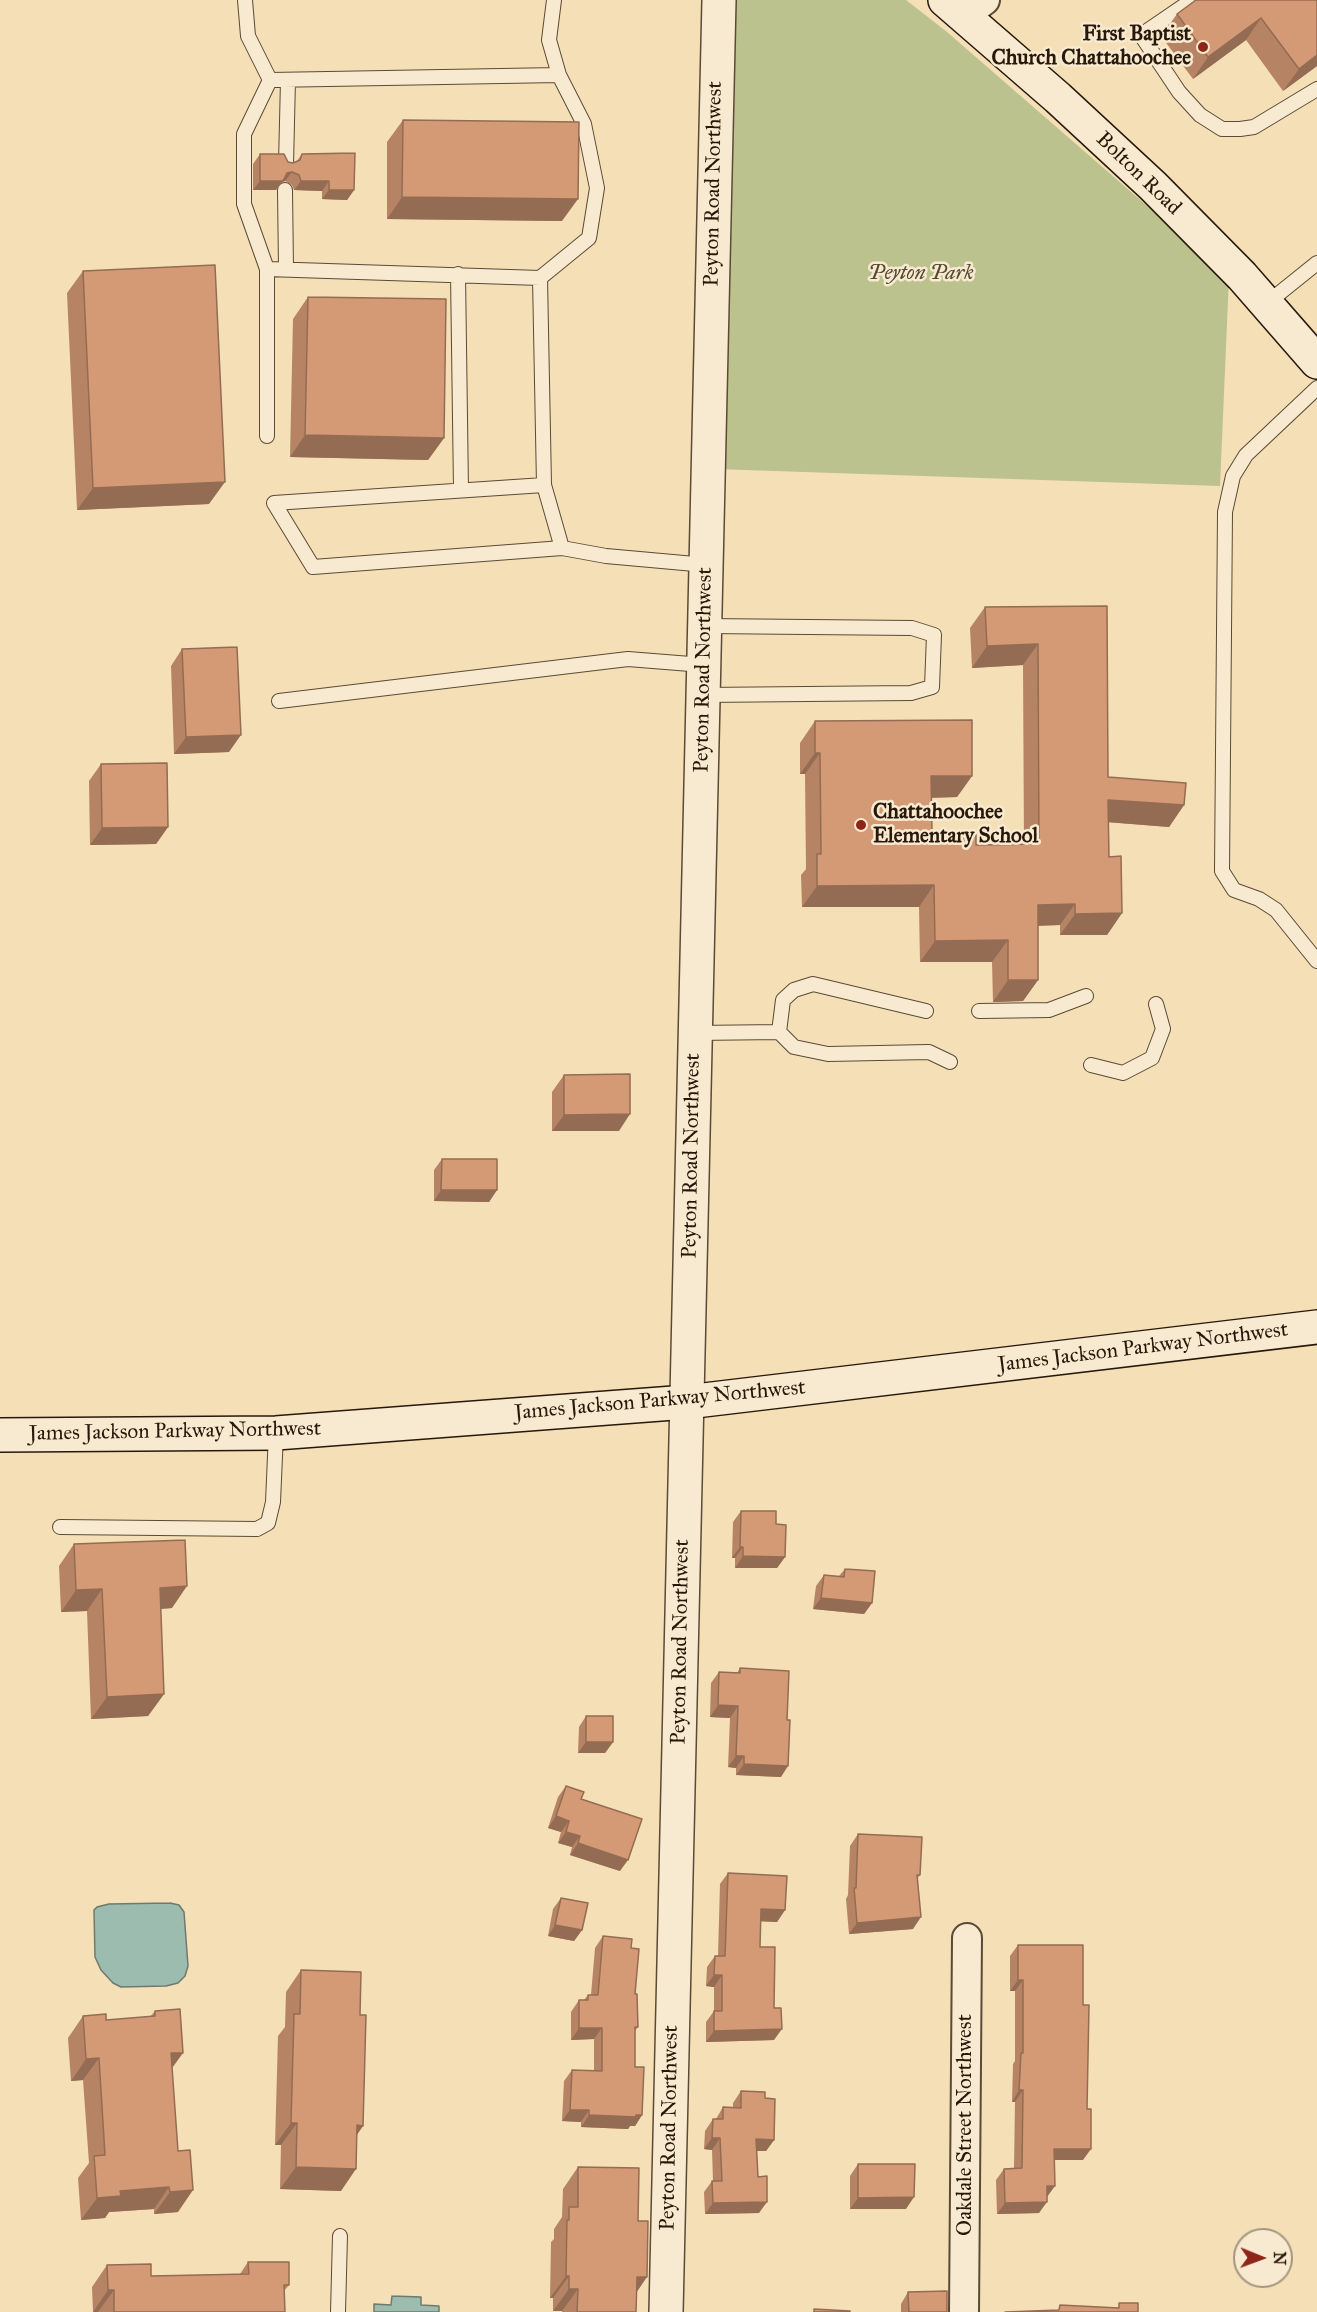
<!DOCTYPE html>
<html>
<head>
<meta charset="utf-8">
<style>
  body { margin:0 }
  #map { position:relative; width:1317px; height:2312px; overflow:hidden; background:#f4dfb6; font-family:"IM FELL Great Primer",serif }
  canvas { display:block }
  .north { position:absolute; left:1233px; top:2228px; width:60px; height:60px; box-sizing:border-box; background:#f8ead0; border:2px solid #a59681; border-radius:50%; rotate:91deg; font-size:16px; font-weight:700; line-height:24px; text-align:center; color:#28180a }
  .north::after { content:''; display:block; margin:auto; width:21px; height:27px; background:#8f2418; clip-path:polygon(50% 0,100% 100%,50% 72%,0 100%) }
</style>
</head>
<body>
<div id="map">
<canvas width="1317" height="2312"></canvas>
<div class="north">N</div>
</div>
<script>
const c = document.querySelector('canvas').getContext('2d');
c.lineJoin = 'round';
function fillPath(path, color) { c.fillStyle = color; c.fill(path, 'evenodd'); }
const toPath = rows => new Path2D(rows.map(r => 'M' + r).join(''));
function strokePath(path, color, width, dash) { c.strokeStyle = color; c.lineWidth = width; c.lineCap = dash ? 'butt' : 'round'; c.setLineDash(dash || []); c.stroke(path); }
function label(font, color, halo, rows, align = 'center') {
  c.font = font + ' "IM FELL Great Primer",serif'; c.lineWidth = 5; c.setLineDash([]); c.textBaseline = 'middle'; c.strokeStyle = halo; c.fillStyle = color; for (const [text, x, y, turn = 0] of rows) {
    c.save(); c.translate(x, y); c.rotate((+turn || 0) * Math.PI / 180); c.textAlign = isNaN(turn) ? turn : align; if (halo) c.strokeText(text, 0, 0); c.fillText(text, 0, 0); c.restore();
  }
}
const green = toPath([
  [729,0,906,0,947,32,1229,277,1220,486,715,469]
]);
const water = toPath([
  [170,1903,179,1905,184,1912,188,1966,185,1976,178,1983,166,1986,121,1987,113,1983,101,1970,95,1957,94,1910,97,1907,109,1904,170,1903],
  [392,2296,421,2297,421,2305,439,2306,439,2312,374,2312,374,2304,391,2305,392,2296]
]);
const service = toPath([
  [245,0,248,36,270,80],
  [554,0,549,40,559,75],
  [1188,3,1141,35,1179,92,1200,115,1222,129,1240,129,1254,127,1317,89],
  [286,164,288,80],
  [285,190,286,269],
  [267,269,540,278,544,485,562,548,606,556,706,565],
  [458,274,461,490],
  [1266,304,1317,263],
  [1317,388,1246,455,1233,476,1225,512,1222,871,1234,890,1259,899,1276,910,1317,961],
  [267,436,267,269,244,204,244,134,270,80,559,75,584,124,597,188,589,238,540,278],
  [544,485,274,503,313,567,562,548],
  [703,695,911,693,932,687,934,635,912,628,705,626],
  [279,701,628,659,703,665],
  [926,1011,813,984,794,990,783,1000,779,1032,794,1047,828,1054,929,1052,950,1062],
  [979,1011,1049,1010,1086,996],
  [695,1033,779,1032],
  [1091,1065,1123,1073,1152,1058,1163,1029,1156,1004],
  [60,1527,257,1529,268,1523,273,1502,276,1433],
  [338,2312,340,2236]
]);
const minor = toPath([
  [964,16,985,0],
  [964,2312,967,1938]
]);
const tertiary = toPath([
  [666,2312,719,0]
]);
const secondary = toPath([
  [945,0,1058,98,1153,186,1242,276,1317,362],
  [0,1435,276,1433,687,1402,1317,1327]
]);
const wall = toPath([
  [1317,0,1317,66,1283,91,1246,40,1193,79,1161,36,1177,14],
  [403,120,562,221,387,219,387,142],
  [260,154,293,163,297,161,302,154,354,190,347,200,322,199,322,191,294,190,292,185,285,181,282,182,276,190,253,190,253,164],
  [83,271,209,504,77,510,67,293],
  [308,297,444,438,428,460,290,457,293,319],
  [1107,606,1108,777,1184,805,1169,827,1108,822,1109,857,1122,913,1107,935,1060,935,1060,925,1038,926,1038,980,1023,1001,993,1002,992,962,920,962,919,907,802,907,801,875,806,869,805,774,800,774,800,743,815,721,972,776,957,797,931,798,932,832,976,845,1024,845,1023,665,972,668,970,628,985,607],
  [182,649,229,752,174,754,171,666],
  [101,764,168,827,156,844,90,845,89,781],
  [564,1075,619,1131,552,1131,552,1092],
  [442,1159,497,1190,489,1202,434,1201,434,1170],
  [741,1511,776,1524,785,1557,777,1568,735,1568,735,1558,732,1558,733,1522],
  [74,1544,172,1608,160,1609,164,1694,148,1716,91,1719,87,1611,61,1612,59,1566],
  [845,1569,872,1603,864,1614,813,1609,816,1586,824,1575,839,1576],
  [740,1668,781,1777,736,1775,736,1768,728,1767,730,1718,710,1717,711,1683,719,1672,737,1673],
  [586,1716,613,1742,605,1753,578,1753,579,1727],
  [566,1786,581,1799,620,1871,570,1855,572,1847,558,1843,561,1832,548,1828,558,1797],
  [858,1834,920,1875,917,1879,913,1929,849,1934,846,1899,848,1895,850,1846],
  [728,1873,785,1910,777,1922,760,1921,760,1947,774,2040,706,2042,706,2022,714,2011,714,1987,706,1986,707,1967,715,1956,718,1956,720,1884],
  [561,1898,582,1930,574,1941,548,1936,553,1909],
  [603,1936,631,1948,638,2027,635,2031,635,2067,642,2115,635,2126,630,2126,628,2129,581,2127,581,2122,562,2121,564,2081,572,2070,594,2071,594,2039,571,2040,571,2012,579,2000,584,2000,588,1995,591,1995,595,1948],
  [1018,1945,1083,2160,1054,2160,1047,2197,1039,2213,997,2214,996,2180,1004,2169,1014,2168,1015,2102,1012,2102,1013,2064,1015,2061,1015,1991,1010,1991,1010,1956],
  [301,1970,360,2015,363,2126,357,2134,341,2191,280,2189,281,2145,275,2145,278,2036,285,2027,286,1992],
  [155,2011,172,2068,178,2212,154,2214,154,2209,109,2212,105,2218,81,2220,78,2178,89,2163,83,2080,71,2081,68,2038,83,2016,106,2020,150,2017],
  [741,2091,765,2098,774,2140,766,2151,757,2151,759,2213,705,2214,704,2192,712,2181,713,2181,712,2150,704,2149,705,2131,713,2119,716,2119,723,2107,733,2108,733,2103],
  [858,2164,906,2209,850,2209,850,2176],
  [578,2167,636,2292,636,2312,562,2312,562,2311,553,2311,553,2298,550,2298,551,2242,554,2239,554,2229,562,2217,563,2189],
  [248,2262,289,2285,284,2291,285,2312,93,2312,92,2287,107,2265,151,2276,240,2274],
  [908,2292,947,2312,901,2312,901,2304]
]);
const shadedWall = toPath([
  [1261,18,1246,40,1193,79,1208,57],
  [1317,55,1317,66,1283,91,1299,69],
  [292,172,285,181,282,182,276,190,253,190,260,181],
  [301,181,329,181,322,191,294,190],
  [329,190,354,190,347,200,322,199],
  [402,197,578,199,562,221,387,219],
  [305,435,444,438,428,460,290,457],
  [225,482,209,504,77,510,93,488],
  [1038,644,1023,665,972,668,987,646],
  [241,735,229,752,174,754,186,737],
  [815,753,820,753,805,774,800,774],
  [931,776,972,776,957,797,916,798],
  [1108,800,1184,805,1169,827,1093,821],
  [168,827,156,844,90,845,102,828],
  [934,885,919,907,802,907,817,886],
  [1075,904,1060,925,1023,926,1038,905],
  [1122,913,1107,935,1060,935,1075,914],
  [1008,940,992,962,920,962,935,941],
  [1008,980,1038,980,1023,1001,993,1002],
  [630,1114,619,1131,552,1131,564,1115],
  [441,1190,497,1190,489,1202,434,1201],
  [740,1547,743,1547,735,1558,732,1558],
  [743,1556,785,1557,777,1568,735,1568],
  [187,1586,172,1608,144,1610,160,1588],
  [102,1589,87,1611,61,1612,76,1590],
  [821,1598,872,1603,864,1614,813,1609],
  [164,1694,148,1716,91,1719,107,1697],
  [718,1705,738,1706,730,1718,710,1717],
  [586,1742,613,1742,605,1753,578,1753],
  [736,1756,744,1756,736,1768,728,1767],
  [744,1764,788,1766,781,1777,736,1775],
  [556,1816,569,1821,561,1832,548,1828],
  [566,1832,580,1836,572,1847,558,1843],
  [578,1843,628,1860,620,1871,570,1855],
  [761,1909,785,1910,777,1922,753,1921],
  [921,1917,913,1929,849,1934,857,1923],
  [555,1925,582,1930,574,1941,548,1936],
  [714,1975,722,1975,714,1987,706,1986],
  [1018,1980,1023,1980,1015,1991,1010,1991],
  [579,2028,602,2028,594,2039,571,2040],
  [782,2029,774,2040,706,2042,714,2031],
  [171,2053,183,2053,167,2075],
  [99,2058,83,2080,71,2081,86,2059],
  [1019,2090,1023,2090,1015,2102,1012,2102],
  [570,2110,589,2110,581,2122,562,2121],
  [589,2115,642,2115,635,2126,630,2126,628,2129,581,2127],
  [291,2123,297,2123,281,2145,275,2145],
  [357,2125,363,2126,348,2148],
  [712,2138,720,2138,712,2150,704,2149],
  [756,2139,774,2140,766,2151,748,2151],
  [1054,2149,1091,2149,1083,2160,1046,2160],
  [296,2167,356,2169,341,2191,280,2189],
  [1047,2186,1055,2186,1047,2197],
  [169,2187,154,2209,109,2212,105,2218,81,2220,97,2198,120,2191],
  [193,2190,178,2212,154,2214,170,2192],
  [914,2197,906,2209,850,2209,858,2198],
  [767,2202,759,2213,705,2214,713,2203],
  [1047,2202,1039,2213,997,2214,1005,2203],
  [566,2276,569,2276,553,2298,550,2298],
  [637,2277,647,2277,632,2299],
  [569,2289,578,2289,562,2311,553,2311],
  [108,2290,114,2290,98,2312,93,2312]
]);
const building = toPath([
  [1196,0,1317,0,1317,55,1299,69,1261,18,1208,57,1177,14,1196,0],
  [403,120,579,122,578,199,402,197,403,120],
  [355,153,354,190,329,190,329,181,301,181,299,175,292,172,287,173,283,181,260,181,260,154,284,154,288,162,293,163,300,160,302,154,355,153],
  [215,265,225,482,93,488,83,271,215,265],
  [308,297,446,299,444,438,305,435,308,297],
  [1107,606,1108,777,1186,783,1184,805,1108,800,1109,857,1121,856,1122,913,1075,914,1075,904,1038,905,1038,980,1008,980,1008,940,935,941,934,885,817,886,817,854,821,854,820,753,815,753,815,721,972,720,972,776,931,776,932,832,976,831,976,845,1039,844,1038,644,987,646,985,607,1107,606],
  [237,647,241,735,186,737,182,649,237,647],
  [167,763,168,827,102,828,101,764,167,763],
  [630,1074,630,1114,564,1115,564,1075,630,1074],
  [442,1159,497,1159,497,1190,441,1190,442,1159],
  [741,1511,776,1511,776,1524,786,1525,785,1557,743,1556,743,1547,740,1547,741,1511],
  [185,1540,187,1586,160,1588,164,1694,107,1697,102,1589,76,1590,74,1544,185,1540],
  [845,1569,875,1571,872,1603,821,1598,824,1575,844,1577,845,1569],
  [740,1668,789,1671,787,1720,790,1720,788,1766,744,1764,744,1756,736,1756,738,1706,718,1705,719,1672,740,1673,740,1668],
  [586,1716,613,1716,613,1742,586,1742,586,1716],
  [566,1786,584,1792,581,1799,642,1819,628,1860,578,1843,580,1836,566,1832,569,1821,556,1816,566,1786],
  [858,1834,922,1837,920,1875,917,1875,921,1917,857,1923,854,1888,856,1888,858,1834],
  [728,1873,787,1876,785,1910,761,1909,760,1947,775,1947,774,2008,781,2008,782,2029,714,2031,714,2011,722,2011,722,1975,714,1975,715,1956,725,1956,728,1873],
  [561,1898,588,1903,582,1930,555,1925,561,1898],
  [603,1936,632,1939,631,1948,639,1949,635,1994,637,1994,638,2027,635,2027,635,2067,644,2067,642,2115,636,2115,636,2117,589,2115,589,2110,570,2110,572,2070,602,2071,602,2028,579,2028,579,2000,588,2000,588,1995,598,1995,603,1936],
  [1018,1945,1083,1945,1083,2005,1089,2005,1087,2109,1091,2109,1091,2149,1054,2149,1055,2186,1047,2186,1047,2202,1005,2203,1004,2169,1022,2168,1023,2090,1019,2090,1021,2053,1023,2053,1023,1980,1018,1980,1018,1945],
  [301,1970,361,1972,360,2015,366,2015,363,2126,357,2125,356,2169,296,2167,297,2123,291,2123,294,2014,300,2014,301,1970],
  [180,2009,183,2053,171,2053,178,2151,190,2150,193,2190,170,2192,169,2187,120,2191,121,2196,97,2198,94,2156,105,2155,99,2058,86,2059,83,2016,106,2014,106,2020,155,2016,155,2011,180,2009],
  [741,2091,765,2092,765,2098,775,2099,774,2140,756,2139,758,2177,767,2176,767,2202,713,2203,712,2181,722,2181,720,2138,712,2138,713,2119,723,2119,723,2107,741,2108,741,2091],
  [858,2164,915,2164,914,2197,858,2198,858,2164],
  [578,2167,639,2168,638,2221,648,2221,647,2277,637,2277,636,2312,577,2312,578,2289,569,2289,569,2276,566,2276,567,2220,569,2220,569,2207,578,2207,578,2167],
  [248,2262,289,2262,289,2285,284,2285,285,2312,114,2312,114,2290,108,2290,107,2265,151,2264,151,2276,249,2274,248,2262],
  [947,2291,947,2312,909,2312,908,2292,947,2291],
  [1119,2303,1138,2303,1138,2312,1005,2312,1059,2310,1060,2305,1119,2308,1119,2303],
  [814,2309,850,2311,850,2312,814,2312,814,2309]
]);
const markers = [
  [1203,47,6,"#8f2418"],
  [861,825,6,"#8f2418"]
];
const poiNames = [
  ["First Baptist",1191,35],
  ["Church Chattahoochee",1191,59],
  ["Chattahoochee",873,813,"left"],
  ["Elementary School",873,837,"left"]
];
const streetNames = [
  ["Bolton Road",1138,174,44],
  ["Peyton Road Northwest",714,184,-89],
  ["Peyton Road Northwest",704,670,-89],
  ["Peyton Road Northwest",692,1156,-89],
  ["James Jackson Parkway Northwest",1143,1348,-7],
  ["James Jackson Parkway Northwest",660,1401,-5],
  ["James Jackson Parkway Northwest",175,1432,-1],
  ["Peyton Road Northwest",681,1642,-89],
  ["Oakdale Street Northwest",966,2125,-90],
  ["Peyton Road Northwest",670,2128,-89]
];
const parkNames = [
  ["Peyton Park",921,274]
];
fillPath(green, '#bbc28e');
fillPath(water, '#9cbcaf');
strokePath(water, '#6e7a6d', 1.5);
strokePath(service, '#5b4a35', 16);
strokePath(minor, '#5b4a35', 32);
strokePath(tertiary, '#5b4a35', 36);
strokePath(secondary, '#28180a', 36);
strokePath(service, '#f8ead0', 14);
strokePath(minor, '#f8ead0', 28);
strokePath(tertiary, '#f8ead0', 33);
strokePath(secondary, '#f8ead0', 33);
fillPath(wall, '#b68465');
fillPath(shadedWall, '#946c53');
fillPath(building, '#d49a76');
strokePath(building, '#946c53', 1.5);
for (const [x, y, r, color] of markers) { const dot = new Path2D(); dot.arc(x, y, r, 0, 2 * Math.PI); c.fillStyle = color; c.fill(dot); strokePath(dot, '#f8ead0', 2); }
label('bold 21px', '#28180a', '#f8ead0', poiNames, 'right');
label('21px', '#28180a', '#f8ead0', streetNames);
label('italic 21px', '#544b32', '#f8ead0', parkNames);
</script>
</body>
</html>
